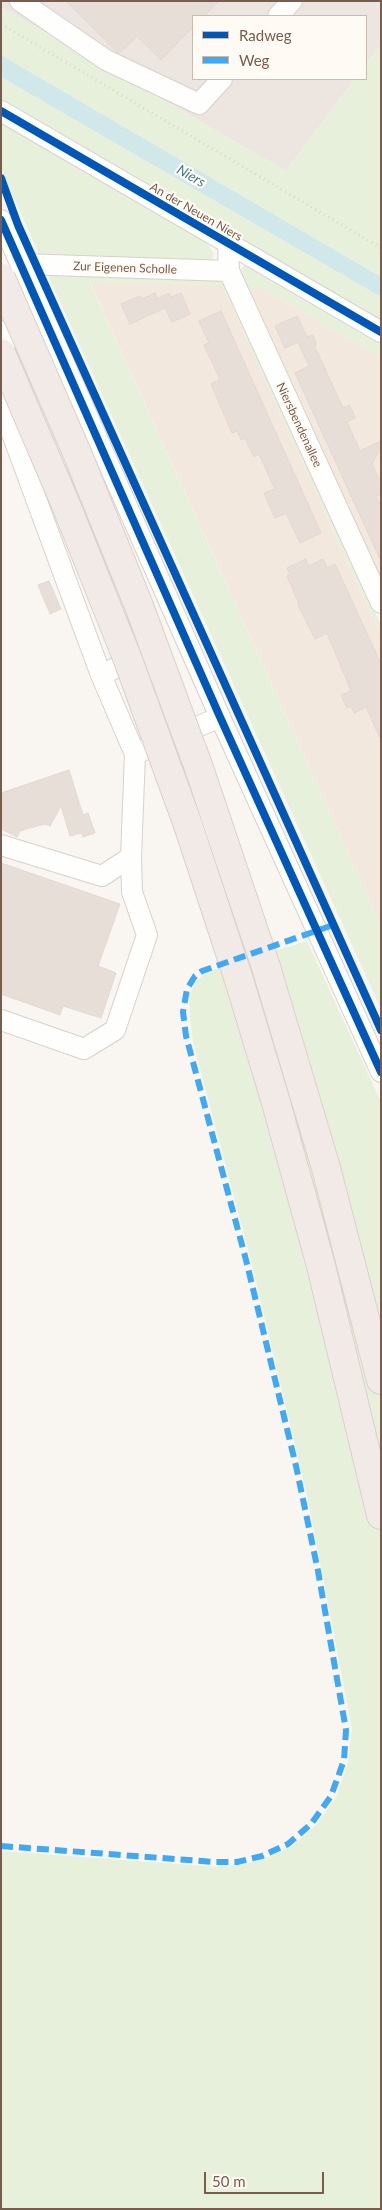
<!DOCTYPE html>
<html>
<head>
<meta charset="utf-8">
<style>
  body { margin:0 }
  #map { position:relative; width:382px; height:2210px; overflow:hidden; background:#f9f5f0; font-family:Lato,sans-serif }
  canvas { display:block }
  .frame { position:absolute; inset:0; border:2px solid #7a5c4d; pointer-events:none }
  .legend { position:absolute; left:192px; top:15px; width:175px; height:65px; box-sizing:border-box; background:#fffaf3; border:1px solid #cabbb1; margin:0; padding:6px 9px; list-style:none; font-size:15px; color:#7a5c4d }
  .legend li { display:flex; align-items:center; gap:10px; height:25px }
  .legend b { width:25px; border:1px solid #cabbb1 }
  .scale { position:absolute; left:204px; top:2172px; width:120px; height:22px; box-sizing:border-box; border:2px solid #7a5c4d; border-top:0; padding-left:6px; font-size:15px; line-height:18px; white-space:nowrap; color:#7a5c4d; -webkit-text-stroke:4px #fffaf3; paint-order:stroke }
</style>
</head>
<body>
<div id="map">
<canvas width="382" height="2210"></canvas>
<div class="frame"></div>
<ul class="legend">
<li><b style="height:6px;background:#0057b8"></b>Radweg</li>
<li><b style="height:6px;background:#3fa9f5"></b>Weg</li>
</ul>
<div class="scale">50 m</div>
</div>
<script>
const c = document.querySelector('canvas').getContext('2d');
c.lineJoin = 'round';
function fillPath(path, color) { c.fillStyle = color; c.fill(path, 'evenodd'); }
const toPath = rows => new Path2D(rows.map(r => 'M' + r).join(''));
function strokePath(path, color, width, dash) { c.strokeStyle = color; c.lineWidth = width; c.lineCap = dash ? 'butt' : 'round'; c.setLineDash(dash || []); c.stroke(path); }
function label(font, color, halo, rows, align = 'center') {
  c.font = font + ' Lato,sans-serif'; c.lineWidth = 4.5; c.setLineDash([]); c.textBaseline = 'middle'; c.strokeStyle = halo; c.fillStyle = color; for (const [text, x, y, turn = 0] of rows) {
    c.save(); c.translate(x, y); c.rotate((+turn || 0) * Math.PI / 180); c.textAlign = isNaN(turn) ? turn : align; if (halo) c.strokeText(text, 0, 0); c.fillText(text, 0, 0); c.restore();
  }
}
const residential = toPath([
  [90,282,222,285,381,636,381,925],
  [257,286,381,357,381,590,249,299]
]);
const industrial = toPath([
  [1,1,381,1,381,44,366,64,366,16,193,16,193,79,355,79,286,171,1,7]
]);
const green = toPath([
  [1,7,286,171,355,79,366,79,366,64,381,44,381,277,1,55],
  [1,77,381,297,381,325,1,104],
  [1,118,202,234,214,255,211,261,42,260,1,169],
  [244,265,261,269,381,338,381,357,257,286,249,299,237,274],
  [57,273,218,277,227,285,381,625,381,636,222,285,90,283,381,925,381,1009,51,282,49,277],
  [307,941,381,1102,381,2209,1,2209,1,1851,218,1867,246,1864,269,1857,293,1845,316,1825,337,1796,348,1762,352,1729,307,1495,251,1261,193,1042,190,1016,189,996,196,981,207,972]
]);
const water = toPath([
  [1,55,381,277,381,297,1,77]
]);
const building = toPath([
  [66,1,219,1,204,16,193,16,193,27,161,60,137,36,120,53,117,52,66,1],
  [155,293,157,299,169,293,171,297,181,293,190,314,172,322,165,308,130,324,121,304,140,296,142,299,155,293],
  [221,311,321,533,300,543,286,513,275,518,264,493,275,489,259,454,254,457,245,438,241,440,237,431,232,433,211,384,220,379,204,345,209,343,199,321,221,311],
  [297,316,307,337,313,335,316,343,315,347,343,408,349,405,353,412,355,418,347,422,360,451,381,441,381,447,372,464,378,477,381,478,381,494,376,496,381,506,381,561,295,373,309,366,298,342,285,348,275,326,297,316],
  [306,559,308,566,323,559,327,568,335,564,381,664,381,740,366,707,354,713,351,706,347,708,341,695,351,691,327,633,315,639,298,605,299,604,287,576,290,574,287,568,306,559],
  [49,581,61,609,50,614,38,585,49,581],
  [69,770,83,815,88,813,95,833,83,837,81,833,70,836,61,806,50,826,45,824,26,829,20,831,17,837,1,829,1,793,69,770],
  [1,863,120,904,98,966,116,973,101,1018,63,1006,60,1015,1,994,1,863]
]);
const path = toPath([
  [1,24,381,248]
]);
const minor = toPath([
  [20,1,106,60,199,104,222,79],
  [278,16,292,1],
  [1,111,381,332],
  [1,220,220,717,381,1072],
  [228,244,229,271,381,603],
  [21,264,229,271],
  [1,331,16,365],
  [1,404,101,675,135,754],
  [101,675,138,657],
  [1,845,102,876,131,857],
  [1,1020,84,1049,115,1030,147,935,132,892,131,857,135,754,220,717]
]);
const highway = toPath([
  [266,967,326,1168,381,1380],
  [238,977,275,1099,321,1266,381,1515]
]);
const highwayBridge = toPath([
  [1,278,77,453,139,606,199,768,266,967],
  [1,353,66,505,128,660,188,825,238,977]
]);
const quiet = toPath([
  [1,1846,215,1862,237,1862,262,1856,288,1844,311,1824,331,1796,344,1760,346,1730,318,1571,296,1466,246,1260,186,1036,183,1012,187,989,195,976,202,971,333,925]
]);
const cycleway = toPath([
  [1,111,381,332],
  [1,178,18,225,36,265,381,1030],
  [1,220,220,717,381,1072]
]);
const streetNames = [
  ["An der Neuen Niers",196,212,30],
  ["Zur Eigenen Scholle",125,268,2],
  ["Niersbendenallee",299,425,65]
];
const waterNames = [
  ["Niers",191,176,30]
];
fillPath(residential, '#f2e8de');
fillPath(industrial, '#ede5e0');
fillPath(green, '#e7f0db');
fillPath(water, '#d0e8ea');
fillPath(building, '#e6ded7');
strokePath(building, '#e2d8d2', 1);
strokePath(minor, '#d7d1cb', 22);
strokePath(highway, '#dad1cc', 30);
strokePath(path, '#dcd5d0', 3, [1, 4]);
strokePath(minor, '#fefefd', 20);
strokePath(highway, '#f2eae7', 28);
strokePath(highwayBridge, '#dad1cc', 30, []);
strokePath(highwayBridge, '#f2eae7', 28);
strokePath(quiet, '#3fa9f5', 6, [12, 6]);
strokePath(cycleway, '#0057b8', 8);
label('12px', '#7a5c4d', '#fffaf3', streetNames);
label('italic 14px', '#437c86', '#fffaf3', waterNames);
</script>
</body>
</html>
